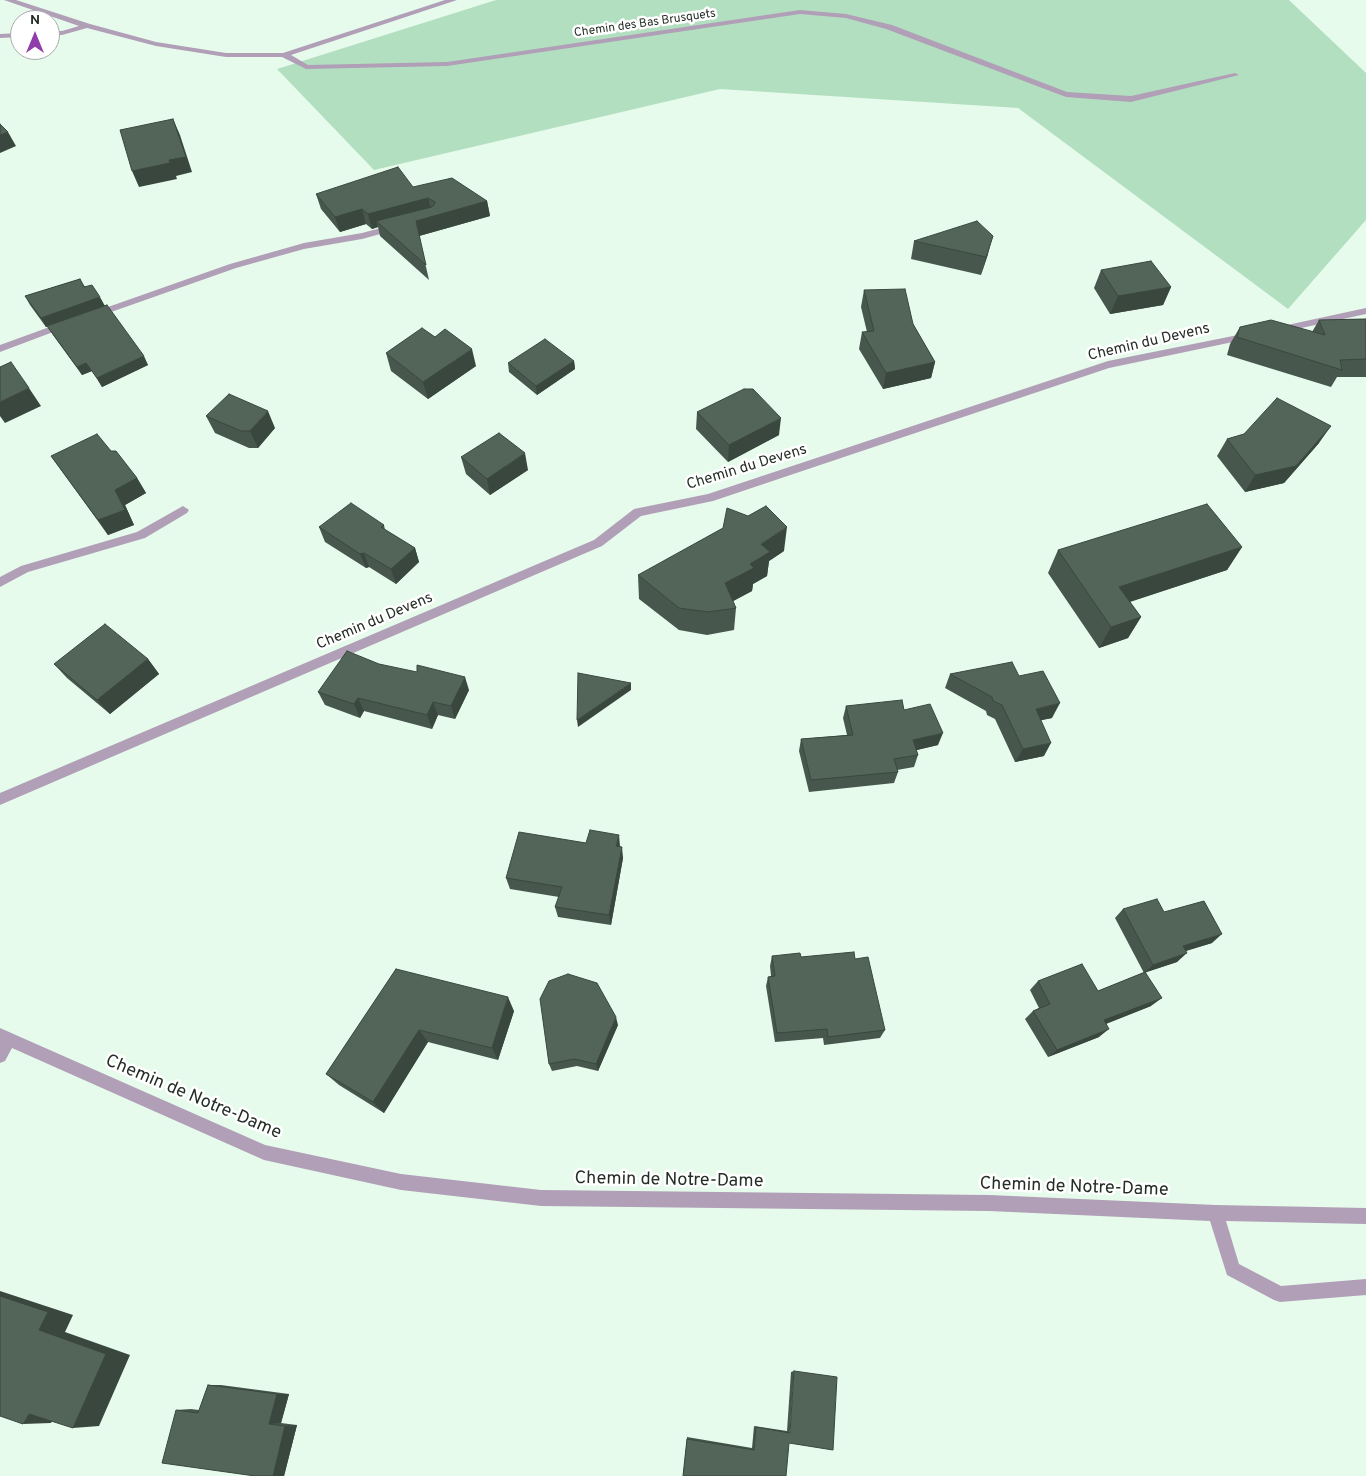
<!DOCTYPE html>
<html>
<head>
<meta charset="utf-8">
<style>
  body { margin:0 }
  #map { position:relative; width:1366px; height:1476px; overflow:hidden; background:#e6fbec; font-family:Overpass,sans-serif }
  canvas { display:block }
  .north { position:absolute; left:10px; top:10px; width:50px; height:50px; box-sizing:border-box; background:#fff; border:1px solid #a8aba9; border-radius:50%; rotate:0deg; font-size:14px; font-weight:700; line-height:20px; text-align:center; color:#252d27 }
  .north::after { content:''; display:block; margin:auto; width:18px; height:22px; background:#903caa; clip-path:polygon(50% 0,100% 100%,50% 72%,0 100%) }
</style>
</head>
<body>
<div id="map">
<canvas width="1366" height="1476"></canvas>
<div class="north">N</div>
</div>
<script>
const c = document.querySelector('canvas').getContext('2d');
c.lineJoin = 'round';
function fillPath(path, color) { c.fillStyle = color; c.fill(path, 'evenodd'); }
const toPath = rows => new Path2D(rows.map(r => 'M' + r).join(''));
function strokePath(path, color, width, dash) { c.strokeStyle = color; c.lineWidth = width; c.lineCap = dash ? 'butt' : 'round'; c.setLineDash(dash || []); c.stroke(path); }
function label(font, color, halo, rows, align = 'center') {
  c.font = font + ' Overpass,sans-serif'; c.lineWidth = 5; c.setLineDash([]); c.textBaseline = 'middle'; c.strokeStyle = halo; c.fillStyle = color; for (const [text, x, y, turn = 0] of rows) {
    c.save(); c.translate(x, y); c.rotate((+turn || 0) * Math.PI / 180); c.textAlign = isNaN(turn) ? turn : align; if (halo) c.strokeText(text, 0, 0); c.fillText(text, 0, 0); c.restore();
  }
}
const green = toPath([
  [496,0,1289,0,1366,73,1366,220,1288,309,1018,108,720,89,374,170,277,69]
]);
const minor = toPath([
  [4,0,16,0,90,24,156,42,226,53,283,53,445,0,457,0,291,55,308,65,447,62,800,10,846,14,892,25,1067,92,1131,96,1235,73,1239,75,1131,102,1066,97,886,29,846,18,800,14,447,66,306,69,282,57,226,57,156,46,87,28,62,35,50,35,50,31,62,31,79,26,4,0],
  [20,33,20,37,0,38,0,34,20,33],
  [396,224,401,227,399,229,362,239,304,249,236,268,97,317,91,317,89,315,91,313,230,264,304,243,362,233,396,224],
  [1366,308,1366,314,1278,333,1273,330,1278,327,1366,308],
  [66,321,69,322,69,326,0,352,0,345,66,321],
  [1248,333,1252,334,1252,338,1109,368,713,501,641,516,602,546,0,805,0,793,594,540,634,509,708,494,1108,361,1248,333],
  [183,506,189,510,187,513,145,538,28,572,0,587,0,577,21,566,137,532,183,506],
  [0,1028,265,1145,401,1174,541,1190,989,1195,1216,1205,1366,1208,1366,1224,1226,1221,1239,1264,1281,1286,1366,1279,1366,1295,1280,1302,1274,1300,1227,1275,1210,1221,989,1211,541,1206,401,1190,264,1160,12,1048,5,1061,0,1063,0,1028]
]);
const wall = toPath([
  [413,187,487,201,490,216,419,236,429,280,380,236,378,227,372,229,366,224,340,232,321,209,316,194],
  [914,241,988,254,981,275,911,259],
  [1101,270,1171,287,1163,305,1110,314,1094,288],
  [80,279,85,287,105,306,148,365,102,387,92,371,82,375,53,335,47,326,46,327,30,305,25,296],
  [864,290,913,324,935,362,931,378,883,389,859,349,862,332,867,332,861,307],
  [1366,319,1366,377,1337,377,1331,387,1227,355,1230,344,1240,327,1312,332,1319,320],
  [386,353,476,366,428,399,391,371],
  [574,361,575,369,537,395,509,372,508,363],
  [697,412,779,435,728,462,696,429],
  [206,416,275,428,258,448,249,448,215,433],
  [1244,434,1319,443,1284,483,1245,492,1217,456,1227,439],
  [111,451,137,478,146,493,125,505,134,525,108,535,51,456],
  [461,457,528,470,490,495,466,474],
  [384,525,385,530,415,548,419,562,396,584,369,567,366,568,325,542,319,527],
  [1242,547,1227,570,1130,602,1141,617,1128,638,1099,648,1048,573,1058,550],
  [784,551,769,561,767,576,753,584,752,591,733,601,736,608,734,630,707,635,679,630,639,599,638,575],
  [148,659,159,674,110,714,67,678,54,664],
  [379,664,469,690,455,719,438,715,432,729,364,711,360,718,325,705,318,692],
  [950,674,1052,718,1041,720,1044,756,1015,762,995,719,987,715,986,711,945,688],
  [846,706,904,710,938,745,916,750,918,755,914,767,897,770,898,772,894,783,809,792,799,751,801,739,847,735,843,718],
  [586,843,620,847,623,858,611,925,558,917,555,907,559,897,510,889,506,878],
  [1123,909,1164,912,1212,943,1185,951,1177,962,1146,972,1151,1006,1106,1024,1099,1037,1048,1057,1025,1019,1033,1011,1039,1008,1030,990,1038,981,1098,991,1144,973,1115,918],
  [772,956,855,959,885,1030,880,1038,824,1045,823,1038,775,1042,766,986,768,977,771,976,770,966],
  [396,969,514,1011,498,1060,428,1042,384,1113,339,1085,326,1074],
  [618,1025,598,1071,577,1066,552,1071,549,1064],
  [794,1371,789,1443,683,1476,687,1437,752,1448,754,1426,787,1431,791,1372],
  [208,1385,221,1385,289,1394,281,1423,297,1425,284,1476,176,1410,191,1409,199,1410]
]);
const shadedWall = toPath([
  [173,119,180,135,192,172,176,176,177,179,139,187,132,171,169,160],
  [8,132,16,146,0,153,0,135],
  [428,198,432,213,376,221,378,227,372,229,368,214],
  [487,201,490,216,419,236,416,221],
  [362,209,366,224,340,232,335,217],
  [993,236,988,254,981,275,986,257],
  [1171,287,1163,305,1110,314,1118,296],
  [100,297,105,306,46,327,41,318],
  [472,349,476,366,428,399,423,382],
  [144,356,148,365,102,387,97,378],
  [574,361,575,369,537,395,536,386],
  [935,362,931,378,883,389,886,373],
  [86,363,92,371,82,375,77,367],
  [29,388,41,406,5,423,0,416,0,402],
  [268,411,275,428,258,448,250,431],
  [781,418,779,435,728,462,729,445],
  [1331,426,1319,443,1284,483,1245,492,1255,475],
  [525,453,528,470,490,495,487,479],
  [137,478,146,493,125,505,134,525,108,535,98,520,115,490],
  [787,527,784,551,769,561,767,576,753,584,752,591,724,606,725,583,750,564,761,544],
  [1242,547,1227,570,1107,609,1119,587],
  [415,548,419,562,396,584,391,569],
  [364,553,369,567,366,568,360,554],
  [1141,617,1128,638,1099,648,1111,627],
  [148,659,159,674,110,714,97,700],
  [465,677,469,690,455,719,451,706],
  [631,683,631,690,578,727,577,720],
  [358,698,364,711,360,718,354,704],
  [433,702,438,715,432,729,427,715],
  [1060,703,1052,718,1028,723,1036,709],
  [943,733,938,745,909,752,913,740],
  [1051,743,1044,756,1015,762,1023,749],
  [619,835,620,846,618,857,616,846],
  [622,847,623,858,611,925,609,915],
  [1222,934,1212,943,1173,955,1183,946],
  [1187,953,1177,962,1144,973,1153,965],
  [508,997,514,1011,498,1060,492,1048],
  [1162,998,1151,1006,1095,1028,1104,1020],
  [616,1017,618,1025,598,1071,596,1064],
  [1109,1029,1099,1037,1048,1057,1057,1050],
  [419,1030,428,1042,384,1113,373,1102],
  [0,1291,73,1315,65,1332,130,1355,99,1426,73,1428,39,1330,0,1296],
  [277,1394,289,1394,281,1423,269,1424],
  [56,1413,51,1423,23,1424,29,1414],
  [297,1425,284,1476,273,1476,285,1426]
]);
const building = toPath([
  [173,119,186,157,169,160,170,163,132,171,120,130,173,119],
  [0,124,8,132,0,135,0,124],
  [398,167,413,187,452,178,487,201,416,221,426,265,376,221,432,207,435,204,435,202,428,198,368,214,362,209,335,217,316,194,398,167],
  [977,221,993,236,986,257,914,241,977,221],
  [1151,261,1171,287,1118,296,1101,270,1151,261],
  [80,279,84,287,92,285,100,297,41,318,25,296,80,279],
  [905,289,913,324,935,362,886,373,862,332,874,331,864,290,905,289],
  [107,305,144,356,97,378,86,363,77,367,47,326,107,305],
  [1366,319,1366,359,1340,360,1342,370,1237,337,1240,327,1271,320,1325,335,1319,320,1366,319],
  [422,328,435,337,445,329,472,349,423,382,386,353,422,328],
  [545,339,574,361,536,386,508,363,545,339],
  [11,362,29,388,0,402,0,367,11,362],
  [744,389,753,389,781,418,729,445,697,412,744,389],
  [229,394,268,411,250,431,241,431,206,416,229,394],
  [1277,398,1331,426,1296,466,1255,475,1227,439,1244,434,1277,398],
  [499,433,525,453,487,479,461,457,499,433],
  [97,434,111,451,116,451,137,478,115,490,125,510,98,520,51,456,97,434],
  [351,503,384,525,381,527,415,548,391,569,364,553,360,554,319,527,351,503],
  [1207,504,1242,547,1119,587,1141,617,1111,627,1058,550,1207,504],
  [766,506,787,527,761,544,770,552,750,564,754,568,725,583,736,608,708,612,679,608,638,575,723,528,727,508,748,516,766,506],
  [105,624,148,659,97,700,54,664,105,624],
  [347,651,379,664,417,672,417,665,465,677,451,706,433,702,427,715,358,698,354,704,318,692,347,651],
  [1012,662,1019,676,1043,671,1060,703,1036,709,1051,743,1023,749,1002,705,993,701,992,697,950,674,1012,662],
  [578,673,631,683,577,720,578,673],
  [902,700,904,710,930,704,943,733,913,740,918,755,894,759,898,772,811,780,801,739,853,735,846,706,902,700],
  [590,830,619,835,616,846,622,847,609,915,555,907,562,887,506,878,519,832,586,843,590,830],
  [1157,899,1164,912,1204,901,1222,934,1183,946,1187,953,1153,965,1123,909,1157,899],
  [854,952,855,959,868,957,885,1030,828,1037,827,1029,777,1033,768,977,775,976,772,956,800,953,801,957,854,952],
  [1082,964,1098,991,1145,972,1162,998,1104,1020,1109,1029,1057,1050,1033,1011,1050,1004,1038,981,1082,964],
  [396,969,508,997,492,1048,419,1030,373,1102,326,1074,396,969],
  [568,974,597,983,616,1017,596,1064,574,1059,549,1064,540,999,549,981,568,974],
  [0,1296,48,1312,39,1330,106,1354,73,1428,29,1414,23,1424,0,1416,0,1296],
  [794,1371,837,1377,833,1450,789,1443,786,1476,683,1476,687,1439,754,1450,756,1427,790,1433,794,1371],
  [208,1385,277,1394,269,1424,285,1426,273,1476,255,1476,162,1463,176,1410,198,1413,208,1385]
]);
const farStreetnames = [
  ["Chemin des Bas Brusquets",645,24,-8]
];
const streetNames = [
  ["Chemin du Devens",1149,343,-13],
  ["Chemin du Devens",747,468,-17],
  ["Chemin du Devens",375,622,-23]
];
const nearStreetnames = [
  ["Chemin de Notre-Dame",193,1098,23],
  ["Chemin de Notre-Dame",669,1181,1],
  ["Chemin de Notre-Dame",1074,1188,2]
];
fillPath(green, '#b3dfc1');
fillPath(minor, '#b09fb6');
fillPath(wall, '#47574d');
fillPath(shadedWall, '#3a473e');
fillPath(building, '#536559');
strokePath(building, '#3a473e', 1);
label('12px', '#252d27', '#fff', farStreetnames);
label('15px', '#252d27', '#fff', streetNames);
label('18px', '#252d27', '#fff', nearStreetnames);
</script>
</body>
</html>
